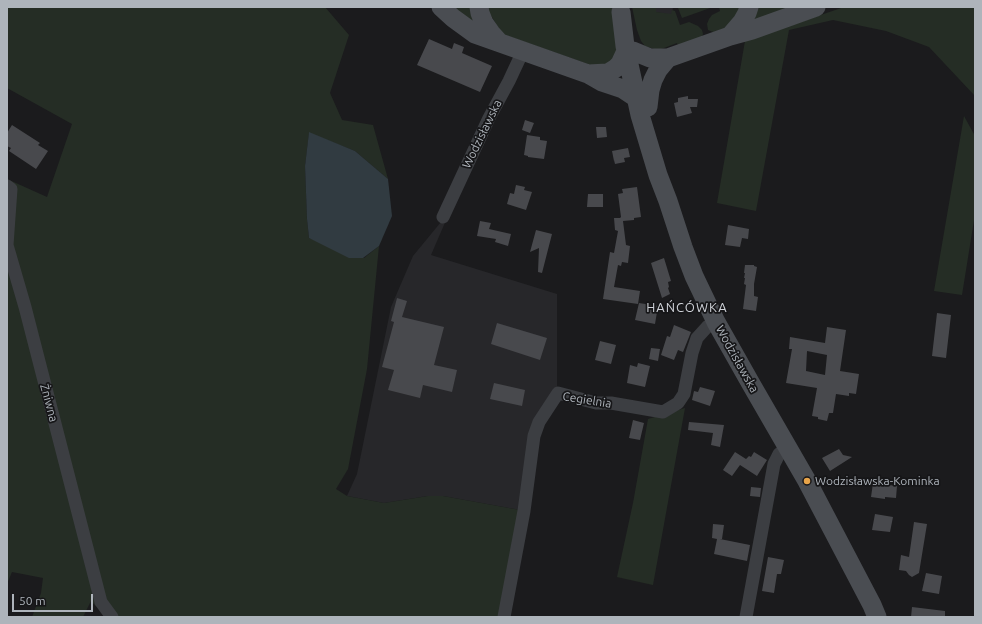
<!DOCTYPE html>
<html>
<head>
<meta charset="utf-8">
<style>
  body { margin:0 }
  #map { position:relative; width:982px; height:624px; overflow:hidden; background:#1b1b1d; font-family:Ubuntu,sans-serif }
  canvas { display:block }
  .frame { position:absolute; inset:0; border:8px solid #aeb4bb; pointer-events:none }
  .scale { position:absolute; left:12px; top:594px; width:81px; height:18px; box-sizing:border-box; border:2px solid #aeb4bb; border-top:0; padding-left:5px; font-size:12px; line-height:14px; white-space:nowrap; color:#aeb4bb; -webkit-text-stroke:3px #161618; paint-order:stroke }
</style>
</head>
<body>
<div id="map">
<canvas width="982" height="624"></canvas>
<div class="frame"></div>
<div class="scale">50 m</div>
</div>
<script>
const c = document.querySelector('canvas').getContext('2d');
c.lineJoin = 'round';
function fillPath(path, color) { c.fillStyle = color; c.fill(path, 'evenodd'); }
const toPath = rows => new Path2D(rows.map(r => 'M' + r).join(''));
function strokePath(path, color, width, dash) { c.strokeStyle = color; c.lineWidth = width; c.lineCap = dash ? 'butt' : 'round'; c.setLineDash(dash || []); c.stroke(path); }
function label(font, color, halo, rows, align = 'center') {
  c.font = font + ' Ubuntu,sans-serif'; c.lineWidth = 3.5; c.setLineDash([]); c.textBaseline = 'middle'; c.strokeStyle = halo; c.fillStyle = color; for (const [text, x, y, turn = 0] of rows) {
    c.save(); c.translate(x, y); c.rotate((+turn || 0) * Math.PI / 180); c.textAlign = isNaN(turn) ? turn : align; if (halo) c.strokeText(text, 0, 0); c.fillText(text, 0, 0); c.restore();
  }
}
const built = toPath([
  [655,7,673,7,672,15,655,12],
  [450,211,431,255,557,294,557,388,534,425,520,510,443,496,428,496,384,503,347,496,357,474,391,307,413,256]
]);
const green = toPath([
  [7,7,325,7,349,35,330,93,342,120,373,125,388,179,355,151,309,133,305,166,307,219,309,238,364,258,379,246,367,369,348,469,336,489,347,496,384,503,428,496,443,496,520,510,500,617,106,617,91,601,83,617,32,617,41,593,43,578,12,572,7,584,7,179,47,197,72,124,7,88],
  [448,7,471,7,476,25],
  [486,7,612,7,620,39,619,55,602,69,502,34],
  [632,7,656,7,656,12,671,14,672,10,675,11,680,25,689,22,698,26,702,30,703,34,700,41,679,48,677,43,659,50,654,49,645,46,641,41,637,30],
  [674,7,713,7,682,18,678,8],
  [719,7,741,7,737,19,718,34,708,30,707,24,709,19,712,15,720,11],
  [756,7,805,7,751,27],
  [844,7,975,7,975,96,929,47,886,31,833,20,789,30,756,211,717,203,745,41],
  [964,116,975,136,975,214,962,295,934,291],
  [685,408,653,585,617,577,633,503,648,419]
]);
const water = toPath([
  [309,132,355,151,388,179,392,216,379,246,363,258,349,258,309,238,307,219,305,166]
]);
const building = toPath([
  [429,39,452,49,454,43,464,47,462,53,492,66,480,92,417,65],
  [688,96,688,99,698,99,697,107,690,107,692,113,677,117,674,103,678,102,678,98],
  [525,120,534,123,530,133,522,130],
  [12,125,40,143,38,145,48,151,36,169,9,151,11,148,7,146,7,133],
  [596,127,606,127,607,137,597,138],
  [527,135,540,137,540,140,547,141,544,159,528,157,528,156,524,155],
  [628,148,630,157,624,158,625,162,615,164,614,160,614,161,612,151],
  [516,185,525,187,524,190,532,192,526,210,507,204,510,193,514,194],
  [637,187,641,217,634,218,634,220,623,221,626,245,630,246,628,263,622,262,621,266,618,265,614,287,640,291,638,304,603,299,610,252,614,253,618,231,615,230,614,218,620,218,621,217,618,194,623,193,622,189],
  [588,194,603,194,603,207,587,207],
  [480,221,491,223,489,229,511,234,508,246,495,242,496,239,477,236],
  [728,225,749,229,748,239,742,238,740,247,725,245],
  [536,230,552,234,542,273,538,272,539,248,530,252],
  [664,258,671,281,668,282,669,287,668,288,670,294,662,298,651,263],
  [745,265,754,265,754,266,757,267,754,284,754,296,758,297,756,311,743,309,746,285,744,284,745,278,744,278,745,273,744,273],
  [397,298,407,301,402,317,444,327,434,365,457,370,452,392,423,385,420,398,388,390,394,370,382,367,394,322,391,321],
  [639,303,658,306,655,324,635,320],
  [937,313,951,315,946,358,932,356],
  [497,323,547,338,540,360,491,344],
  [674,325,691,332,683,352,678,350,674,360,661,355,667,336,670,337],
  [827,327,846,330,840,371,859,374,856,394,849,393,849,396,836,394,833,413,829,413,827,421,818,419,818,417,812,416,817,388,786,383,792,349,789,349,790,337,825,343],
  [807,351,827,355,825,375,806,371],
  [600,341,616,345,611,364,595,360],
  [651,348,660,349,658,361,649,359],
  [638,363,650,366,645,387,627,383,630,365,637,367],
  [494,383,525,390,522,406,490,399],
  [700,387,715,391,710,406,692,400,694,391,698,392],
  [633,420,644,423,640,440,629,438],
  [689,422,724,425,720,447,711,445,713,433,688,430],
  [839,449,843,455,852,457,830,471,822,458],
  [735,452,746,459,749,456,751,457,754,452,767,460,757,476,740,465,732,476,723,470],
  [873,483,897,486,896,498,885,497,885,499,871,497],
  [751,487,761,488,760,497,750,496],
  [875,514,893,517,890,532,872,530],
  [914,522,927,524,919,573,912,577,909,575,906,571,899,570,901,555,909,557],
  [713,524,724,525,722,539,720,539,750,545,747,561,714,554,717,539,712,538],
  [768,557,784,560,781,574,777,574,774,593,762,591],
  [926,573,942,576,939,594,922,591],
  [912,607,945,611,945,617,911,617]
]);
const minor = toPath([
  [7,186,11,189,7,245,25,307,101,602,112,617],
  [443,217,489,118,509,81,523,51],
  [504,617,524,511,534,436,539,422,558,393,596,403,611,403,663,412,678,403,684,394,692,353,697,338,707,327,716,322],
  [746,617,774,464,779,454,787,448]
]);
const secondary = toPath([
  [441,7,453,18,475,34,588,74,602,82,623,89,635,97],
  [479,7,480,13,484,23,491,33,500,43],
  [621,12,625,46,640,115,658,175,668,201,683,247,694,276,716,322,751,384,807,481,872,605,877,617],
  [730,36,742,22,747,13,749,7],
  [633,51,650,58,668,58,730,36,752,30,816,7],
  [588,74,608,73,616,68,620,64,626,51],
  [648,107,650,90,653,80,658,70,668,58]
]);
const markers = [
  [807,481,4,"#e7a349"]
];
const streetNames = [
  ["Wodzisławska",482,134,-64],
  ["Wodzisławska",737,359,61],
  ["Cegielnia",587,400,9],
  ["Żniwna",49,403,75]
];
const poiNames = [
  ["Wodzisławska-Kominka",815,481]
];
const neighbourhoodNames = [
  ["HAŃCÓWKA",687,308]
];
fillPath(built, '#27272a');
fillPath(green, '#252d25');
fillPath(water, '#313b41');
fillPath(building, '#48494d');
strokePath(minor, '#3c3e42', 13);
strokePath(secondary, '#4a4d52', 19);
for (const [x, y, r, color] of markers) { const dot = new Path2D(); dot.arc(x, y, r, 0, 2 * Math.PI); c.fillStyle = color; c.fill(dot); strokePath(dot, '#161618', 1.5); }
label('12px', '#aeb4bb', '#161618', streetNames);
label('12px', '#aeb4bb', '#161618', poiNames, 'left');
c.letterSpacing = '1px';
label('13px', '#cfd2d8', '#161618', neighbourhoodNames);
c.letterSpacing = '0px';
</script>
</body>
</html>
